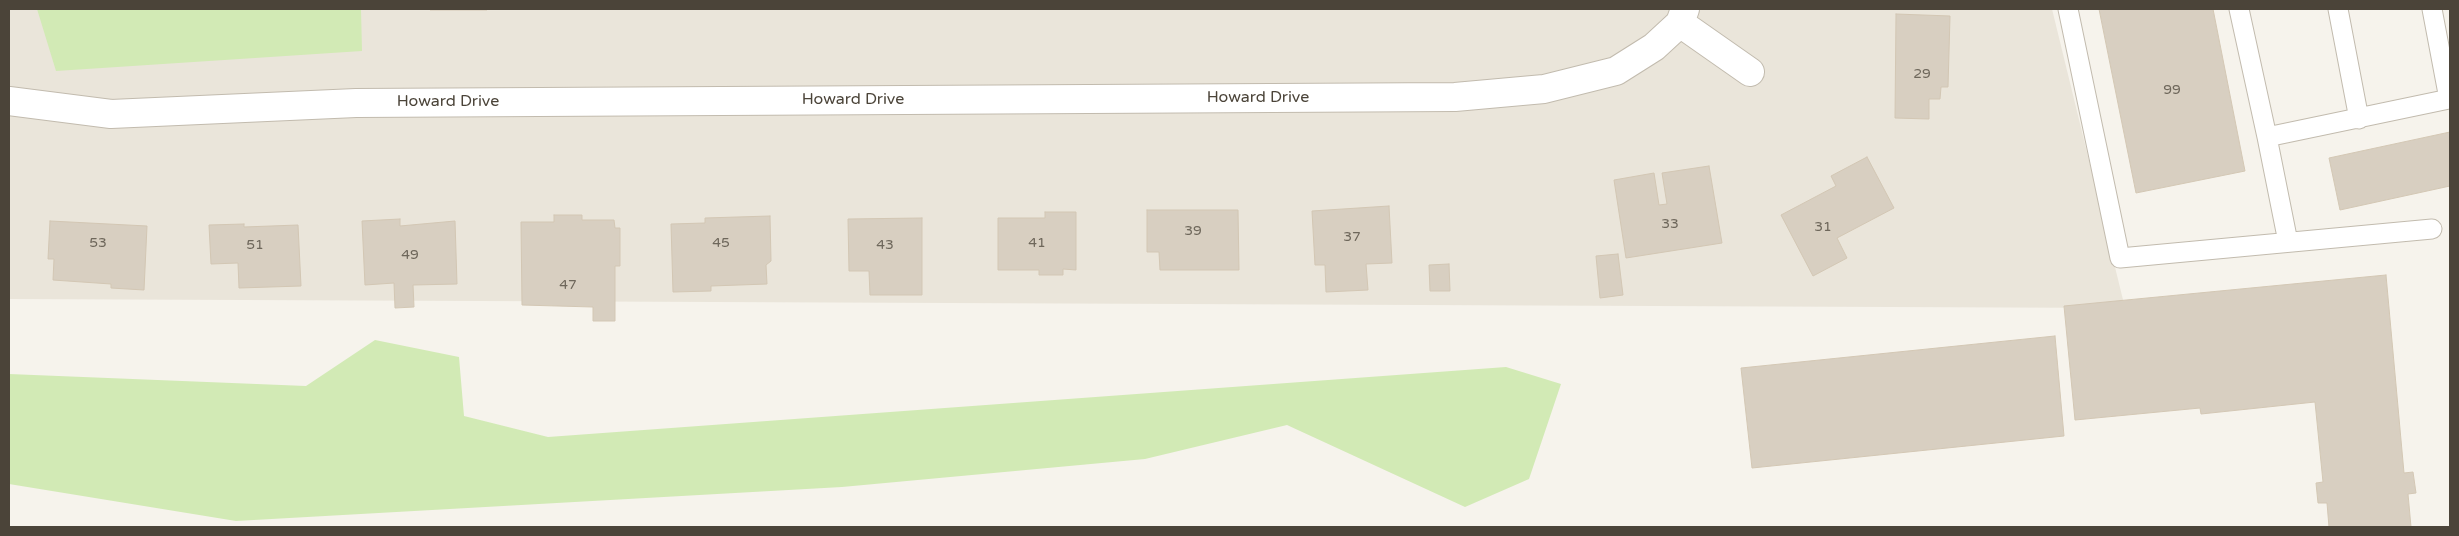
<!DOCTYPE html>
<html>
<head>
<meta charset="utf-8">
<style>
  body { margin:0 }
  #map { position:relative; width:2459px; height:536px; overflow:hidden; background:#f6f3ec; font-family:"Varela Round",sans-serif }
  canvas { display:block }
  .frame { position:absolute; inset:0; border:10px solid #4b4439; pointer-events:none }
</style>
</head>
<body>
<div id="map">
<canvas width="2459" height="536"></canvas>
<div class="frame"></div>
</div>
<script>
const c = document.querySelector('canvas').getContext('2d');
c.lineJoin = 'round';
function fillPath(path, color) { c.fillStyle = color; c.fill(path, 'evenodd'); }
const toPath = rows => new Path2D(rows.map(r => 'M' + r).join(''));
function strokePath(path, color, width, dash) { c.strokeStyle = color; c.lineWidth = width; c.lineCap = dash ? 'butt' : 'round'; c.setLineDash(dash || []); c.stroke(path); }
function label(font, color, halo, rows, align = 'center') {
  c.font = font + ' "Varela Round",sans-serif'; c.lineWidth = 5; c.setLineDash([]); c.textBaseline = 'middle'; c.strokeStyle = halo; c.fillStyle = color; for (const [text, x, y, turn = 0] of rows) {
    c.save(); c.translate(x, y); c.rotate((+turn || 0) * Math.PI / 180); c.textAlign = isNaN(turn) ? turn : align; if (halo) c.strokeText(text, 0, 0); c.fillText(text, 0, 0); c.restore();
  }
}
const residential = toPath([
  [9,9,2052,9,2125,308,9,299]
]);
const green = toPath([
  [37,9,361,9,362,51,56,71],
  [375,340,459,357,464,416,548,437,1506,367,1561,384,1529,479,1465,507,1287,425,1145,459,842,487,236,521,9,484,9,374,306,386]
]);
const building = toPath([
  [430,9,487,9,487,10,430,10,430,9],
  [2099,9,2213,9,2245,171,2136,193,2099,9],
  [1896,14,1950,16,1948,87,1941,87,1940,99,1929,99,1929,119,1895,118,1896,14],
  [2450,132,2450,186,2340,210,2329,158,2450,132],
  [1867,157,1894,208,1837,238,1847,258,1813,276,1781,215,1836,186,1831,176,1867,157],
  [1709,166,1722,243,1626,258,1614,180,1654,173,1659,205,1667,204,1662,173,1709,166],
  [1389,206,1392,263,1366,264,1368,290,1326,292,1325,265,1315,265,1312,211,1389,206],
  [1147,210,1238,210,1239,270,1160,270,1159,252,1147,252,1147,210],
  [1045,212,1076,212,1076,270,1063,269,1063,275,1039,275,1039,270,998,270,998,218,1045,218,1045,212],
  [554,215,582,215,582,220,614,220,615,228,620,228,620,266,615,266,615,321,593,321,593,307,522,305,521,222,554,222,554,215],
  [770,216,771,261,766,265,767,284,711,286,711,291,673,292,671,224,705,223,705,218,770,216],
  [922,218,922,295,870,295,869,271,849,271,848,219,922,218],
  [400,219,400,226,455,221,457,284,413,285,414,307,395,308,394,283,365,285,362,221,400,219],
  [50,221,147,226,144,290,111,288,111,284,53,280,54,259,48,259,50,221],
  [244,224,244,227,298,225,301,286,239,288,238,263,211,264,209,225,244,224],
  [1618,254,1623,295,1600,298,1596,256,1618,254],
  [1449,264,1450,291,1430,291,1429,265,1449,264],
  [2386,275,2404,473,2413,472,2416,493,2408,494,2411,527,2329,527,2327,503,2318,503,2316,483,2323,482,2315,402,2201,414,2200,408,2075,420,2064,306,2386,275],
  [2055,336,2064,436,1752,468,1741,368,2055,336]
]);
const lane = toPath([
  [2068,9,2120,258,2432,229],
  [2239,9,2267,137],
  [2338,9,2359,119],
  [2288,242,2267,137,2449,99,2432,9]
]);
const street = toPath([
  [1680,23,1750,72],
  [9,101,111,114,356,103,1455,97,1544,89,1616,71,1654,47,1680,23,1685,9]
]);
const numberNames = [
  ["29",1922,74],
  ["99",2172,90],
  ["33",1670,224],
  ["31",1823,227],
  ["39",1193,231],
  ["37",1352,237],
  ["53",98,243],
  ["45",721,243],
  ["41",1037,243],
  ["51",255,245],
  ["43",885,245],
  ["49",410,255],
  ["47",568,285]
];
const streetNames = [
  ["Howard Drive",1258,98],
  ["Howard Drive",853,100],
  ["Howard Drive",448,102]
];
fillPath(residential, '#eae5da');
fillPath(green, '#d2eab5');
fillPath(building, '#d8cfc1');
strokePath(building, '#d3c7b4', 1);
strokePath(lane, '#c2bbae', 21);
strokePath(street, '#c2bbae', 30);
strokePath(lane, '#fff', 19);
strokePath(street, '#fff', 28);
label('14px', '#6e675b', null, numberNames);
label('16px', '#4b4439', '#fff', streetNames);
</script>
</body>
</html>
